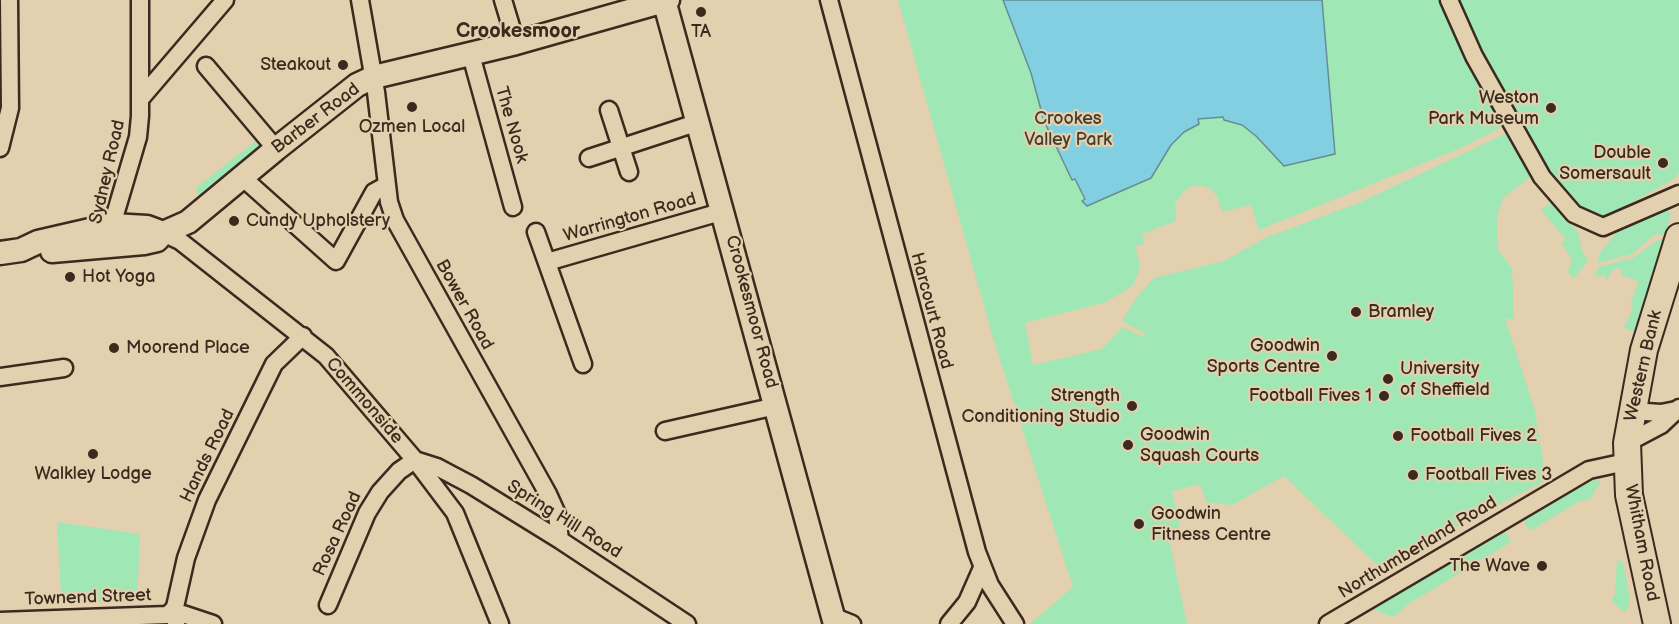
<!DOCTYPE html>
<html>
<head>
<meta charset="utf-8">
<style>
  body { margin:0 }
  canvas { display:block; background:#e3d0ae }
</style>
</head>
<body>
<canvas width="1679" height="624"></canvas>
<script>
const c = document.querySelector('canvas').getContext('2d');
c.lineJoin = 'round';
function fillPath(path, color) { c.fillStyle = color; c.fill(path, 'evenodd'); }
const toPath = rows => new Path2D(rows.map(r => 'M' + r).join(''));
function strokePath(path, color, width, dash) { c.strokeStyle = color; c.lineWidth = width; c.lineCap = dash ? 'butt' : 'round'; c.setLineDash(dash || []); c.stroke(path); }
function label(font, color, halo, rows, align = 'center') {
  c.font = font + ' "Balsamiq Sans",sans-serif'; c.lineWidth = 4.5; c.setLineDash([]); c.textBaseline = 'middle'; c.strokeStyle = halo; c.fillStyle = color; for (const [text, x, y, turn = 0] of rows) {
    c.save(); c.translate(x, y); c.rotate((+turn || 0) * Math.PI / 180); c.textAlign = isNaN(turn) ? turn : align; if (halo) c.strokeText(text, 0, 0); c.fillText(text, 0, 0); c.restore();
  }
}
const green = toPath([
  [898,0,1442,0,1505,125,1463,147,1259,230,1251,205,1222,212,1217,196,1211,189,1200,185,1187,188,1175,203,1176,221,1142,234,1144,244,1135,246,1140,267,1134,284,1129,288,1106,302,1025,323,1033,365,1102,349,1123,327,1143,337,1145,333,1122,321,1137,297,1154,278,1224,261,1265,238,1361,202,1509,132,1532,176,1503,198,1497,216,1498,250,1512,268,1514,320,1505,318,1535,411,1546,480,1379,567,1284,476,1232,505,1206,502,1200,484,1172,491,1180,527,1167,530,1187,624,1030,624,1073,587,993,338],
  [1454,0,1679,0,1679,173,1674,179,1606,217,1590,213,1579,205,1564,192,1529,147],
  [258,139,260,146,198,196,196,188],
  [1550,203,1578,232,1582,251,1588,261,1573,279,1568,272,1572,259,1561,243,1566,240,1541,210],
  [1665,207,1671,214,1665,234,1654,235,1632,254,1597,263,1600,253,1618,231],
  [1659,239,1664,239,1636,332,1624,328,1633,307,1631,304,1638,281,1622,275,1621,269,1616,268,1610,273,1607,281,1604,275,1595,277,1596,272,1599,267,1633,258],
  [1594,480,1601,481,1590,499,1578,502,1530,531,1521,517],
  [57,522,140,534,137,601,73,603,61,595],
  [1501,530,1504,530,1511,542,1410,603,1393,617,1369,608],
  [1617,560,1623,562,1630,600,1626,613,1611,601,1615,594]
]);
const water = toPath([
  [1003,0,1322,0,1335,154,1284,166,1256,136,1242,125,1224,120,1223,117,1198,119,1199,124,1184,132,1171,145,1151,178,1087,206,1082,201,1085,199,1075,179,1072,180,1044,121,1031,73,1003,0]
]);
const street = toPath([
  [360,0,376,92,389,202,395,220,548,494,557,514,560,540],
  [503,0,516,43],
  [829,0,977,552,990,585,1015,624],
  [1449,0,1474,56,1542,177,1574,214,1603,227,1679,194],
  [471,55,513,207],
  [206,66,276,149],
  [142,97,225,0],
  [609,110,629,172],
  [0,148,10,108,9,0],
  [589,158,699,122],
  [242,177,336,261,374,192,387,185],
  [536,232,583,364],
  [163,233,180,241,326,356,415,460,455,513,500,624],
  [113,235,112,225,138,137,140,116,140,0],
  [547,262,724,211],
  [0,377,64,368],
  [1631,411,1661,413,1676,410],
  [665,431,776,406],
  [1627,443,1661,425,1679,408],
  [328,605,367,513,380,492,399,471,415,460,437,467,471,485,560,540,687,624],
  [832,616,852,624],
  [0,621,167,615,171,612,175,607,186,558,207,500,274,364,303,336],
  [176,624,177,617,183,614,213,624],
  [949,624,967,602,982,568],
  [1328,624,1589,470,1626,462]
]);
const secondary = toPath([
  [664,0,835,624],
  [163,233,188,222,276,149,357,85,374,77,516,43,668,0],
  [52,251,144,243,157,240,163,233],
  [0,253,21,250,38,242,112,225,147,227,163,233]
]);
const primary = toPath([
  [1657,624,1629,495,1627,443,1644,350,1679,237]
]);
const markers = [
  [701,12,6,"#3b2a1e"],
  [343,65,6,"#3b2a1e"],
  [412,107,6,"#3b2a1e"],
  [1551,108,6,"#3b2a1e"],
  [1663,163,6,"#3b2a1e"],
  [234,221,6,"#3b2a1e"],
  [70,277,6,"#3b2a1e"],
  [1356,312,6,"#3b2a1e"],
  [114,348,6,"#3b2a1e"],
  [1332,356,6,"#3b2a1e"],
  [1388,379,6,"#3b2a1e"],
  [1384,396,6,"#3b2a1e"],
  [1132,406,6,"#3b2a1e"],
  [1398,436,6,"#3b2a1e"],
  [1128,445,6,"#3b2a1e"],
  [93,454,6,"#3b2a1e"],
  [1413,475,6,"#3b2a1e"],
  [1139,524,6,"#3b2a1e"],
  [1542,566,6,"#3b2a1e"]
];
const poiNames = [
  ["TA",701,32,"center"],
  ["Steakout",331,65,"right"],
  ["Weston",1539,98,"right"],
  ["Park Museum",1539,119,"right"],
  ["Ozmen Local",412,127,"center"],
  ["Double",1651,153,"right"],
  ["Somersault",1651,174,"right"],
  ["Cundy Upholstery",246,221],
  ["Hot Yoga",82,277],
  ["Bramley",1368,312],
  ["Goodwin",1320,346,"right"],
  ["Sports Centre",1320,367,"right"],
  ["Moorend Place",126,348],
  ["University",1400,369],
  ["of Sheffield",1400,390],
  ["Strength",1120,396,"right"],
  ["Conditioning Studio",1120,417,"right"],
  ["Football Fives 1",1372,396,"right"],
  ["Goodwin",1140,435],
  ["Squash Courts",1140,456],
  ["Football Fives 2",1410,436],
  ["Walkley Lodge",93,474,"center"],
  ["Football Fives 3",1425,475],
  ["Goodwin",1151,514],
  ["Fitness Centre",1151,535],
  ["The Wave",1530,566,"right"]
];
const streetNames = [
  ["Barber Road",316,119,-37],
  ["The Nook",511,125,74],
  ["Sydney Road",108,172,-77],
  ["Warrington Road",630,218,-16],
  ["Bower Road",464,305,61],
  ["Harcourt Road",931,311,75],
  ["Crookesmoor Road",751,312,75],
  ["Western Bank",1644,366,-77],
  ["Commonside",364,401,49],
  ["Hands Road",208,456,-64],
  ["Spring Hill Road",564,520,32],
  ["Rosa Road",338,534,-65],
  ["Whitham Road",1641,543,79],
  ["Northumberland Road",1418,548,-31],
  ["Townend Street",88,598,-2]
];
const parkNames = [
  ["Crookes",1068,119],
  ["Valley Park",1068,140]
];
const neighbourhoodNames = [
  ["Crookesmoor",518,32]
];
fillPath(green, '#9fe7b5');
fillPath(water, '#82cfe1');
strokePath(water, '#668d93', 1.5);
strokePath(street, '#3b2a1e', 21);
strokePath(secondary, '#3b2a1e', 27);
strokePath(primary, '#3b2a1e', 30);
strokePath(street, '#e3d0ae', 16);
strokePath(secondary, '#e3d0ae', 22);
strokePath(primary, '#e3d0ae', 26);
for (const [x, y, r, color] of markers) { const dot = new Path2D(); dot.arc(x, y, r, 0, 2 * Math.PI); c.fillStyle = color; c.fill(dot); strokePath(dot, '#e3d0ae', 2); }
label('18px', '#3b2a1e', '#e3d0ae', poiNames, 'left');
label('18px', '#3b2a1e', '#e3d0ae', streetNames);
label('18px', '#453d2d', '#e3d0ae', parkNames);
label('bold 20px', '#3b2a1e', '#e3d0ae', neighbourhoodNames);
</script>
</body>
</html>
